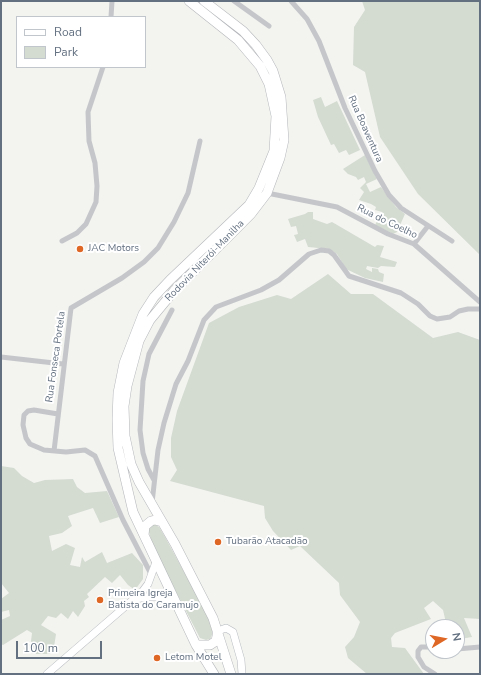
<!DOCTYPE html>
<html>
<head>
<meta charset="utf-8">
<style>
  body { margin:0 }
  #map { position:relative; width:481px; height:675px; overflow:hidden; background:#f3f4f0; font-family:"Nunito Sans",sans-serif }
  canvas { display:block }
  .frame { position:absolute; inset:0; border:2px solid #637080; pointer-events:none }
  .legend { position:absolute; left:16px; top:16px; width:130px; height:52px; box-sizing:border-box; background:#fff; border:1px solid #c1c6cc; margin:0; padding:5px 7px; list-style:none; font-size:12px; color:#637080 }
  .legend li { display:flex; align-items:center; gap:8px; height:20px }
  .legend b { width:20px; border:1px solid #c1c6cc }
  .north { position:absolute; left:425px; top:619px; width:40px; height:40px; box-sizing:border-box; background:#fff; border:1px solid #c1c6cc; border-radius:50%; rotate:80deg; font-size:11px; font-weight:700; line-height:16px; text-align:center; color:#637080 }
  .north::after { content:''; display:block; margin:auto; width:14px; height:18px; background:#df6725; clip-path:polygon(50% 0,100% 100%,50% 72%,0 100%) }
  .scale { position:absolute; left:16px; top:641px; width:86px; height:18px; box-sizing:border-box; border:2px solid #637080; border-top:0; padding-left:5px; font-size:12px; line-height:14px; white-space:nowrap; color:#637080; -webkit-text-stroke:3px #fff; paint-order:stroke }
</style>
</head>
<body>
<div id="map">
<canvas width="481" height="675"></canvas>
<div class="frame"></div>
<ul class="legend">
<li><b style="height:5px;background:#fff"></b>Road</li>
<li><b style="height:11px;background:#d4dbd1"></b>Park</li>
</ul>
<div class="north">N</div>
<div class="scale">100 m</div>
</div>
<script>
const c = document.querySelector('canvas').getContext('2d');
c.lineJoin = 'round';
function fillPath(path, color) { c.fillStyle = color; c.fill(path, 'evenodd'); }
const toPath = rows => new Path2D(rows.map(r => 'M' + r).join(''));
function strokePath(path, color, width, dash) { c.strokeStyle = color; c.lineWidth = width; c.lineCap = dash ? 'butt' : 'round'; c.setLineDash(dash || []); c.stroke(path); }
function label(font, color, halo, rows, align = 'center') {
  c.font = font + ' "Nunito Sans",sans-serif'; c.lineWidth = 4; c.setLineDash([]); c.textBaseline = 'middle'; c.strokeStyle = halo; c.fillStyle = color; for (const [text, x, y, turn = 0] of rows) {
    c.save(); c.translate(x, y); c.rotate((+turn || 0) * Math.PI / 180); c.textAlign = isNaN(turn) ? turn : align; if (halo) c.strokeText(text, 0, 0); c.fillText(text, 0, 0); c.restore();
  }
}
const green = toPath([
  [362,1,480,1,480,255,418,194,380,137,365,72,353,65,354,27,365,10],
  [321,97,325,107,337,101,360,150,349,155,346,150,339,153,334,144,331,145,318,117,313,100],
  [365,155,377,179,366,184,370,192,381,187,396,207,405,214,397,232,393,234,375,225,382,212,375,210,376,207,371,204,359,200,364,192,360,188,366,182,364,177,358,180,356,177,348,174,343,169],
  [308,212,313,212,313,219,327,224,332,222,375,247,377,245,384,246,380,257,397,262,395,267,381,266,378,268,367,266,366,269,372,272,372,268,378,269,379,272,384,274,383,282,365,278,346,269,337,254,329,249,308,247,305,239,297,242,294,235,298,234,296,226,291,227,288,219,305,214],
  [328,274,351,294,373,294,433,338,458,332,480,340,480,619,464,618,472,637,460,639,457,637,457,627,447,627,443,610,433,601,424,608,431,619,395,633,391,638,392,647,405,648,424,674,367,674,348,658,345,647,354,637,360,622,340,595,339,583,300,546,291,550,273,531,265,518,264,506,170,481,177,470,171,457,171,438,177,411,209,323,239,307,277,295,291,299],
  [1,466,14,468,22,476,34,483,45,480,73,479,77,487,85,493,107,491,119,517,100,523,93,508,68,516,72,526,62,533,49,536,52,551,66,544,75,548,70,565,80,567,82,557,85,562,102,552,107,563,132,553,143,565,143,579,135,590,128,585,120,575,112,583,105,577,87,594,89,597,84,601,85,606,78,617,73,611,68,619,61,613,56,618,48,616,41,625,56,634,54,647,50,654,36,654,31,641,32,633,27,630,3,645,1,644,1,620,10,616,9,610,1,612,1,599,9,593,1,583],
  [154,524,159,527,165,537,209,618,213,628,212,635,210,639,206,640,200,638,154,549,148,529]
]);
const street = toPath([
  [234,1,269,26],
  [291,1,307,19,319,41,345,108,375,171,389,195,401,208,452,241],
  [111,17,112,1],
  [267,193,337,207,388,234,414,244,480,302],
  [62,241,77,233,86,224,96,202,97,186,95,163,89,141,88,112,103,67],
  [414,244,428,226],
  [1,357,63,364],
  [58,414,34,410,28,411,24,415,23,425,26,438,30,444,44,450,66,452,85,450,95,456,123,520,152,576],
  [54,451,71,308,122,278,144,262,158,248,174,222,188,193,200,141],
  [154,480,148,469,143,453,140,430,143,381,149,354,172,310],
  [152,503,158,450,164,423,176,384,188,361,204,320,216,307,261,290,279,280,309,254,321,250,329,251,334,255,349,276,401,293,418,304,430,316,437,319,450,317,459,311,468,309,480,309],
  [433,647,421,647,418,651,418,657,424,667,435,674],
  [457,649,480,647]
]);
const secondary = toPath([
  [136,599,146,597,163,597,175,602],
  [218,631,226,628,233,632,241,660,242,674],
  [47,674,142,592,148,584,156,562]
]);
const highway = toPath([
  [189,1,238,40,260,66,269,84,276,116,274,151,259,188,249,205,170,280,154,297,143,314,124,363,118,393,117,419,118,448,133,512,196,645,214,674],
  [204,1,243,31,256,45,267,60,273,71,281,97,284,140,280,158,267,193,251,214,174,291,150,320,139,341,127,386,124,406,125,436,131,464,139,482,175,544,213,618,231,674],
  [144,535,145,526,151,521,155,520,162,522],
  [196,645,210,645,216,641,218,631]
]);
const markers = [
  [80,249,4,"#df6725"],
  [218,542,4,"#df6725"],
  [100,600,4,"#df6725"],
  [157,658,4,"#df6725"]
];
const streetNames = [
  ["Rua Boaventura",365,129,66],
  ["Rua do Coelho",387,222,26],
  ["Rodovia Niterói-Manilha",205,261,-46],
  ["Rua Fonseca Portela",56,357,-82]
];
const poiNames = [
  ["JAC Motors",88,249],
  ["Tubarão Atacadão",226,542],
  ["Primeira Igreja",108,594],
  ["Batista do Caramujo",108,606],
  ["Letom Motel",165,658]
];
fillPath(green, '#d4dbd1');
strokePath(secondary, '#b6b9be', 8);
strokePath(highway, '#b4b6ba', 10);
strokePath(street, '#c4c6ca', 5);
strokePath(secondary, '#fff', 7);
strokePath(highway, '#fff', 9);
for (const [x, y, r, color] of markers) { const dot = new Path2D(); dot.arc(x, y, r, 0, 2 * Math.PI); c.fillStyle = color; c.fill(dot); strokePath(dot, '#fff', 1.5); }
label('10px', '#637080', '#fff', streetNames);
label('10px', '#637080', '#fff', poiNames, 'left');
</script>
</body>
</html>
